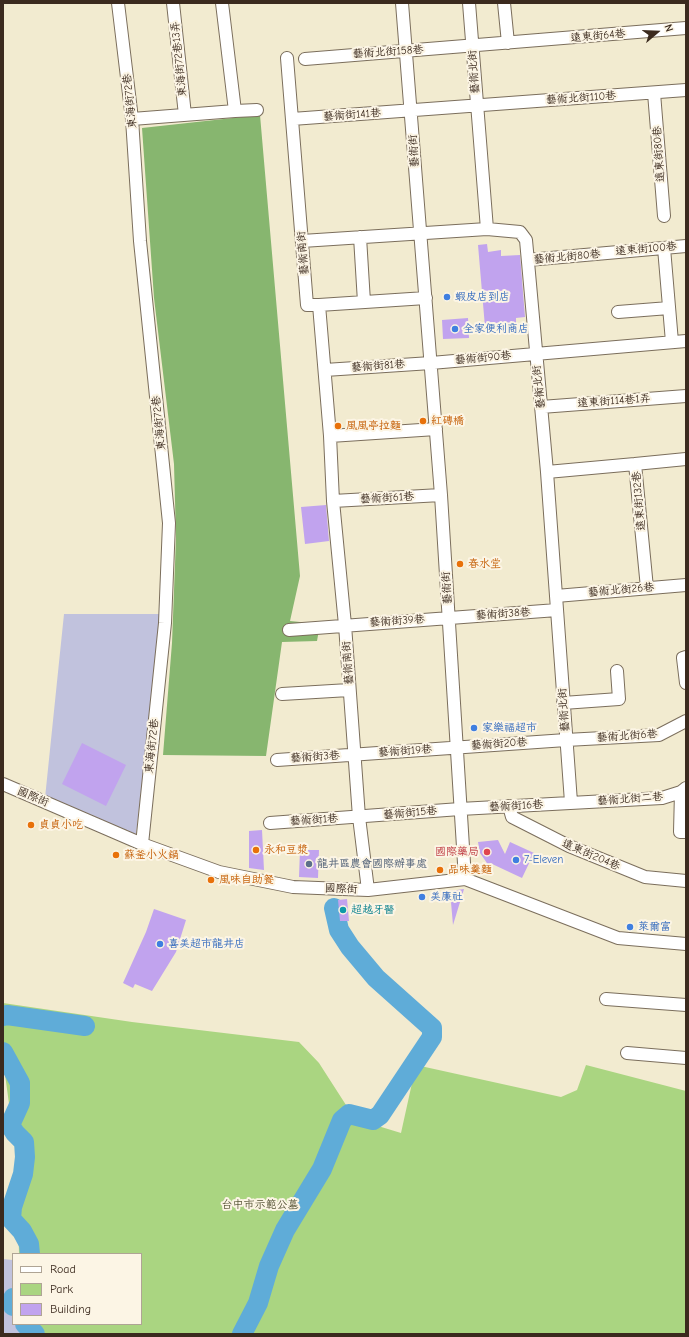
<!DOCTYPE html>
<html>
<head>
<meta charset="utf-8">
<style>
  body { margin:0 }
  #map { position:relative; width:689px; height:1337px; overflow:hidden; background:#f2ebd0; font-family:"Comic Neue",sans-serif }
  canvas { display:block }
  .frame { position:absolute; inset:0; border:4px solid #3b2a1e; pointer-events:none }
  .legend { position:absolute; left:12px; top:1253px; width:130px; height:72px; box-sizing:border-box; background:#fcf5e5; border:1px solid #afa495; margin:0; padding:5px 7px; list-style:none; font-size:12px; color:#3b2a1e }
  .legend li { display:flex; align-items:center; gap:8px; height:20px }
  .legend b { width:20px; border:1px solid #afa495 }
  .north { position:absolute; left:637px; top:12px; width:40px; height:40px; -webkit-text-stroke:3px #fcf5e5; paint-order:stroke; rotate:71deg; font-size:11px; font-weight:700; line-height:16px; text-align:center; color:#3b2a1e }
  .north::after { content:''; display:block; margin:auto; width:14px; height:18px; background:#3b2a1e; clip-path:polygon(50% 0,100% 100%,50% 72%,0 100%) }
</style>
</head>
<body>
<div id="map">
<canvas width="689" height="1337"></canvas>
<div class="frame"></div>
<ul class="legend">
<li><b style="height:5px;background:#fff"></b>Road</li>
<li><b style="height:11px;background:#aad581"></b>Park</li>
<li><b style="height:11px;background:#c1a3ee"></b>Building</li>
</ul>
<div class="north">N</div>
</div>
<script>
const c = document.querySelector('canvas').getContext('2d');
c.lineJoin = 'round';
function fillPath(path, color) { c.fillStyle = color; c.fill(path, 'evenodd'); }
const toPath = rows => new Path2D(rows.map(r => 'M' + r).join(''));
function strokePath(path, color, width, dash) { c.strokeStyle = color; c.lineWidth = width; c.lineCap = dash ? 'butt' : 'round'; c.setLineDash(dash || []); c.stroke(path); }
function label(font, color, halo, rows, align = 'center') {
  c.font = font + ' "Comic Neue","LXGW WenKai TC",sans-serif'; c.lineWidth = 4; c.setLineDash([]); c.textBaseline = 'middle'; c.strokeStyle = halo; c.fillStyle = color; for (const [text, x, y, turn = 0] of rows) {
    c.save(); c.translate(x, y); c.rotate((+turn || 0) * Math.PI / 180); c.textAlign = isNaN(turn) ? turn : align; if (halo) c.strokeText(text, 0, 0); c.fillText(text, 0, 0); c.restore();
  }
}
const industrial = toPath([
  [64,614,162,614,136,834,45,798],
  [3,1259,13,1260,13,1324,35,1324,40,1334,3,1334]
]);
const green = toPath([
  [3,1003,132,1022,299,1042,319,1063,355,1119,401,1133,416,1065,561,1097,577,1090,586,1065,686,1091,686,1334,40,1334,35,1324,141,1324,141,1254,19,1254,17,1162,3,1060]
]);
const forest = toPath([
  [260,115,300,576,290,621,320,624,317,641,282,642,266,756,163,755,172,643,176,538,174,464,154,298,142,128]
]);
const river = toPath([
  [3,1016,7,1015,85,1026],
  [3,1052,20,1083,20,1103,10,1125,15,1133,24,1142,25,1157,23,1174,12,1207,11,1219,22,1231,29,1244,30,1254],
  [13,1298,12,1301,13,1306],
  [25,1324,35,1334],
  [242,1334,258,1303,269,1266,285,1230,322,1169,342,1120,349,1114,373,1120,380,1115,432,1037,432,1028,376,978,350,947,339,930,334,908]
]);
const building = toPath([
  [487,244,488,252,501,250,501,256,520,255,525,317,516,318,516,324,485,327,478,245],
  [468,318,469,338,443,339,442,320],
  [326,505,329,541,305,544,301,507],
  [82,743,126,765,106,806,62,784],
  [262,830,264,870,249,868,249,831],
  [498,840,505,854,510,842,534,853,522,878,490,863,489,866,480,853,478,842],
  [300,850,319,850,318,878,299,877],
  [464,889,453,925,450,891],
  [347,899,349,921,340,921,338,900],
  [154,909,186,920,176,952,152,991,135,984,133,988,123,983,146,932]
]);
const minor = toPath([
  [118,3,132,119,140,241,169,523,165,623,142,844],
  [173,3,185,115],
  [402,3,441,495,465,879],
  [469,3,487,229],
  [504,3,508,43],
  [287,58,307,305,319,305,330,436,333,501,345,625,359,817,368,890],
  [305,59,686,28],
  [654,93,664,216],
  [235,111,257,110],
  [132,119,235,111,222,3],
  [292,119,686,90],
  [360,237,364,302],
  [302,241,487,229,520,232,526,240,547,472,571,802],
  [664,248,672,342],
  [528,260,686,246],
  [319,305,426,298],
  [618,312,669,308],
  [325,370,431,363,686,341],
  [541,407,686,396],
  [330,436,436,429],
  [547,472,635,464],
  [333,501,441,495],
  [647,588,635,464,686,459],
  [556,596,686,585],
  [289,630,557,610],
  [686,657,683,658,686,683],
  [282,694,349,690],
  [563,703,619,699,617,671],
  [277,760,566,740,659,735,686,721],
  [3,784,142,844,219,872,293,887,368,890,465,879,618,938,686,944],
  [681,792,680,832,686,832],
  [509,806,512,817,569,846,645,877,686,881],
  [270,823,460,809,662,798,681,792,686,788],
  [606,999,686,1005],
  [627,1053,686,1058]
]);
const markers = [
  [447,297,4,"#3f7fe0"],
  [455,329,4,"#3f7fe0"],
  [423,421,4,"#e8710a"],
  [338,426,4,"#e8710a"],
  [460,564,4,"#e8710a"],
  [474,728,4,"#3f7fe0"],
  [31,825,4,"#e8710a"],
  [256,850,4,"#e8710a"],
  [487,852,4,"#e0444e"],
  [116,855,4,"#e8710a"],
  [516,860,4,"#3f7fe0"],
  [309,864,4,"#5c6f8a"],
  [440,870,4,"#e8710a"],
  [211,880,4,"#e8710a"],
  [422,897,4,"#3f7fe0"],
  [343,910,4,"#0f9aa8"],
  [630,927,4,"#3f7fe0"],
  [160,944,4,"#3f7fe0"]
];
const streetNames = [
  ["遠東街64巷",598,36,-5],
  ["藝術北街158巷",388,52,-4],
  ["東海街72巷13弄",179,59,-96],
  ["藝術北街",474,72,-94],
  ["藝術北街110巷",581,98,-4],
  ["東海街72巷",130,101,-96],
  ["藝術街141巷",352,115,-4],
  ["藝術街",414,151,-94],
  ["遠東街80巷",659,154,-94],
  ["遠東街100巷",646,249,-5],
  ["藝術南街",303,253,-95],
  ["藝術北街80巷",567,257,-5],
  ["藝術街90巷",483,358,-5],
  ["藝術街81巷",378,366,-4],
  ["藝術北街",539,387,-96],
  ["遠東街114巷1弄",614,401,-4],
  ["東海街72巷",159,423,-96],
  ["藝術街61巷",387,498,-3],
  ["遠東街132巷",639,501,-95],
  ["藝術街",447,588,-94],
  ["藝術北街26巷",621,590,-5],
  ["藝術街38巷",503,614,-4],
  ["藝術街39巷",397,621,-4],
  ["藝術南街",348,663,-94],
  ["藝術北街",564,710,-94],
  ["藝術北街6巷",627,736,-4],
  ["藝術街20巷",499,744,-4],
  ["東海街72巷",152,746,-84],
  ["藝術街19巷",405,751,-4],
  ["藝術街3巷",315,757,-4],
  ["國際街",33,797,23],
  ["藝術北街二巷",630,799,-4],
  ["藝術街16巷",516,806,-3],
  ["藝術街15巷",410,813,-5],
  ["藝術街1巷",314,820,-4],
  ["遠東街204巷",591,855,23],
  ["國際街",341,889,2]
];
const shopNames = [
  ["蝦皮店到店",455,297],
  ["全家便利商店",463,329],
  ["家樂福超市",482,728],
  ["7-Eleven",524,860],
  ["美廉社",430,897],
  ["萊爾富",638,927],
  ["喜美超市龍井店",168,944]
];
const foodNames = [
  ["紅磚橋",431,421],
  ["風風亭拉麵",346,426],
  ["春水堂",468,564],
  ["貞貞小吃",39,825],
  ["永和豆漿",264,850],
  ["蘇釜小火鍋",124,855],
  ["品味羹麵",448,870],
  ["風味自助餐",219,880]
];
const healthNames = [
  ["國際藥局",479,852]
];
const serviceNames = [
  ["龍井區農會國際辦事處",317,864]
];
const cultureNames = [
  ["超越牙醫",351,910]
];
const parkNames = [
  ["台中市示範公墓",260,1205]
];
fillPath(industrial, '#c1c2dd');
fillPath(green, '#aad581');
fillPath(forest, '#87b66f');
strokePath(river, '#5facd8', 20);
fillPath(building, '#c1a3ee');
strokePath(minor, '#7b6e5c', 14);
strokePath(minor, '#fff', 12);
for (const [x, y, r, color] of markers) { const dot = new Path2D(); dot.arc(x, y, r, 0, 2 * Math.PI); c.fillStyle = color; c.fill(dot); strokePath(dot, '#fcf5e5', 1.5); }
label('11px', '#3b2a1e', '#fcf5e5', streetNames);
label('11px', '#366cbe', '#fcf5e5', shopNames, 'left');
label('11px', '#c56008', '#fcf5e5', foodNames, 'left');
label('11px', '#be3a42', '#fcf5e5', healthNames, 'right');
label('11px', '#4e5e75', '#fcf5e5', serviceNames, 'left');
label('11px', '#0d838f', '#fcf5e5', cultureNames, 'left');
label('11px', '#575537', '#fcf5e5', parkNames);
</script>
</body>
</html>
